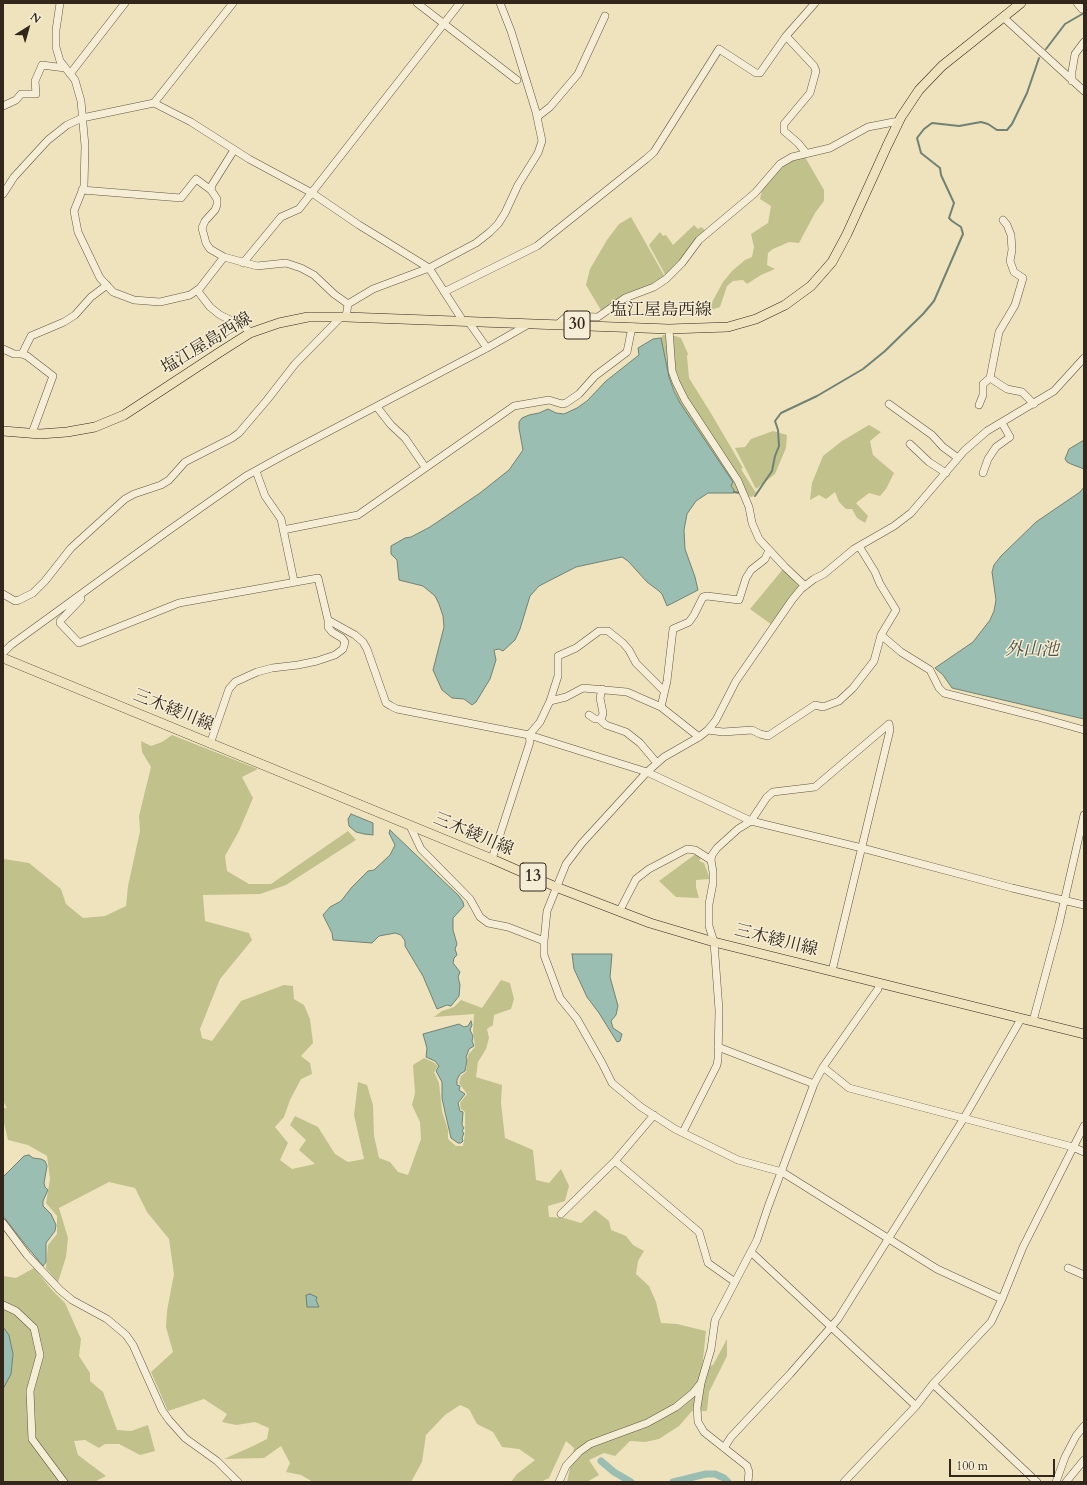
<!DOCTYPE html>
<html>
<head>
<meta charset="utf-8">
<style>
  body { margin:0 }
  #map { position:relative; width:1087px; height:1485px; overflow:hidden; background:#efe3be; font-family:Cardo,serif }
  canvas { display:block }
  .frame { position:absolute; inset:0; border:4px solid #32271a; pointer-events:none }
  .north { position:absolute; left:8px; top:8px; width:40px; height:40px; -webkit-text-stroke:3px #f5edd5; paint-order:stroke; rotate:37deg; font-size:11px; font-weight:700; line-height:16px; text-align:center; color:#32271a }
  .north::after { content:''; display:block; margin:auto; width:14px; height:18px; background:#32271a; clip-path:polygon(50% 0,100% 100%,50% 72%,0 100%) }
  .scale { position:absolute; left:949px; top:1459px; width:106px; height:18px; box-sizing:border-box; border:2px solid #32271a; border-top:0; padding-left:5px; font-size:12px; line-height:14px; white-space:nowrap; color:#32271a; -webkit-text-stroke:3px #f5edd5; paint-order:stroke }
</style>
</head>
<body>
<div id="map">
<canvas width="1087" height="1485"></canvas>
<div class="frame"></div>
<div class="north">N</div>
<div class="scale">100 m</div>
</div>
<script>
const c = document.querySelector('canvas').getContext('2d');
c.lineJoin = 'round';
function fillPath(path, color) { c.fillStyle = color; c.fill(path, 'evenodd'); }
const toPath = rows => new Path2D(rows.map(r => 'M' + r).join(''));
function strokePath(path, color, width, dash) { c.strokeStyle = color; c.lineWidth = width; c.lineCap = dash ? 'butt' : 'round'; c.setLineDash(dash || []); c.stroke(path); }
function label(font, color, halo, rows, align = 'center') {
  c.font = font + ' Cardo,"Noto Serif JP",serif'; c.lineWidth = 3; c.setLineDash([]); c.textBaseline = 'middle'; c.strokeStyle = halo; c.fillStyle = color; for (const [text, x, y, turn = 0] of rows) {
    c.save(); c.translate(x, y); c.rotate((+turn || 0) * Math.PI / 180); c.textAlign = isNaN(turn) ? turn : align; if (halo) c.strokeText(text, 0, 0); c.fillText(text, 0, 0); c.restore();
  }
}
const green = toPath([
  [805,157,824,190,824,201,815,213,799,243,789,242,773,249,768,253,767,265,775,269,761,275,747,284,743,280,733,281,727,286,720,307,711,310,711,304,723,282,732,271,745,260,752,257,754,247,751,234,768,223,771,206,760,199,762,190,774,173,794,159],
  [631,217,665,277,652,284,624,295,602,312,586,285,590,269,607,240,619,224],
  [694,225,698,229,701,227,705,230,666,276,649,245,660,232,663,236,666,235,673,245],
  [663,335,675,336,681,338,688,354,687,356,689,378,712,415,743,468,741,469,756,493,752,497,734,493,734,490,731,486,732,482,680,403,669,377,661,339],
  [869,425,881,432,870,441,873,455,894,473,886,489,880,496,869,493,856,503,868,516,865,523,857,518,852,509,846,509,839,502,835,492,826,499,819,495,810,500,812,483,823,456,842,441],
  [773,431,787,435,786,448,775,474,756,489,735,448,745,447,751,439],
  [783,569,799,587,772,625,750,609],
  [172,735,258,769,242,777,253,798,239,831,225,856,227,871,249,884,271,884,348,831,356,840,286,885,260,894,203,895,205,921,249,933,252,940,220,979,200,1029,202,1038,212,1041,241,1001,284,985,293,986,294,999,304,1005,310,1019,313,1043,301,1056,310,1063,312,1074,301,1079,290,1100,284,1117,275,1127,288,1143,280,1160,292,1169,315,1164,299,1150,306,1140,290,1125,295,1116,318,1127,335,1154,348,1162,364,1159,354,1115,358,1082,367,1085,373,1105,374,1136,379,1158,390,1162,398,1172,408,1175,421,1139,420,1122,412,1105,415,1093,413,1065,424,1058,433,1062,438,1066,434,1072,439,1083,442,1111,448,1130,448,1139,456,1146,463,1146,465,1134,465,1112,461,1109,460,1103,467,1094,459,1083,461,1076,466,1072,468,1055,475,1047,473,1031,474,1014,434,1017,442,1011,454,1007,461,1000,482,1008,501,980,510,983,514,999,511,1009,494,1015,493,1025,487,1029,489,1038,486,1049,478,1062,476,1077,502,1085,501,1103,505,1138,533,1150,536,1180,549,1183,561,1169,569,1186,565,1201,548,1206,549,1217,564,1218,581,1223,595,1210,609,1221,611,1230,626,1236,633,1245,644,1251,638,1261,636,1274,649,1286,656,1302,661,1323,677,1324,706,1331,702,1369,713,1365,727,1339,727,1356,709,1392,707,1411,692,1411,679,1426,659,1439,645,1442,630,1441,615,1456,604,1453,589,1460,599,1475,587,1482,567,1482,574,1448,566,1441,549,1478,541,1482,511,1482,517,1474,535,1460,519,1449,502,1447,493,1432,477,1424,469,1409,460,1405,445,1415,426,1435,422,1462,411,1482,313,1482,301,1475,286,1472,290,1463,281,1446,264,1458,224,1459,253,1446,267,1439,269,1428,255,1422,236,1425,222,1422,227,1414,204,1399,168,1411,151,1372,173,1352,166,1327,167,1311,174,1274,169,1239,147,1212,135,1188,109,1182,59,1208,68,1238,66,1257,58,1282,46,1268,48,1245,57,1234,57,1216,46,1203,50,1179,47,1156,28,1145,8,1140,3,1119,3,1108,7,1108,3,1101,3,860,4,859,29,863,61,889,66,904,83,918,105,916,126,906,128,886,140,831,139,816,151,767,142,752,141,741,151,746,162,742],
  [697,853,701,858,699,861,704,863,710,879,696,880,696,887,699,898,676,897,659,881],
  [34,1268,52,1290,65,1303,81,1339,79,1356,90,1373,90,1381,103,1392,117,1430,131,1431,148,1425,155,1451,140,1455,119,1444,105,1444,99,1448,85,1440,74,1441,78,1455,106,1476,94,1482,3,1482,3,1276,16,1278]
]);
const water = toPath([
  [661,338,669,377,674,391,680,403,733,482,731,486,734,490,734,493,708,493,696,501,687,514,684,530,685,549,695,577,698,590,667,606,662,594,659,591,647,582,628,561,622,557,576,567,539,586,530,596,520,629,515,640,503,651,499,649,494,650,496,660,490,679,476,702,472,705,464,699,452,698,442,690,433,670,444,627,443,616,439,604,435,596,423,586,399,580,397,560,391,554,391,546,405,538,411,537,430,527,480,493,509,470,523,450,519,428,519,422,522,418,529,415,539,413,548,409,556,413,564,414,577,408,587,401,606,381,639,355,638,348,653,339,661,338],
  [1084,440,1084,469,1071,464,1067,462,1065,459,1069,449,1084,440],
  [1084,487,1084,719,952,688,943,675,935,668,973,642,990,620,994,611,996,600,992,572,994,565,1001,556,1036,522,1080,492,1084,487],
  [351,814,373,823,373,835,364,834,356,832,349,826,348,819,351,814],
  [390,830,459,896,463,902,464,906,453,918,453,930,457,944,455,949,457,955,454,958,453,963,460,972,458,977,460,985,459,996,451,1006,447,1005,437,1009,423,976,405,946,405,941,401,935,395,933,379,936,372,943,333,940,332,933,323,915,330,907,341,901,352,887,368,871,374,870,390,855,395,845,389,833,390,830],
  [572,954,612,954,610,977,618,1006,616,1015,611,1021,613,1028,622,1034,620,1041,617,1042,599,1013,587,997,574,969,572,954],
  [471,1021,472,1025,470,1030,473,1036,472,1041,474,1046,469,1049,466,1057,467,1060,465,1071,460,1074,457,1080,457,1085,460,1086,459,1090,465,1094,458,1103,460,1111,463,1112,462,1125,464,1128,462,1131,464,1133,462,1138,463,1141,461,1143,458,1143,451,1138,445,1112,442,1098,442,1082,436,1071,439,1066,435,1061,426,1057,427,1048,423,1034,459,1024,464,1027,468,1026,471,1021],
  [29,1155,33,1158,41,1159,45,1161,47,1166,44,1183,45,1187,48,1190,43,1201,43,1206,51,1214,56,1225,55,1231,46,1243,46,1262,43,1266,24,1243,3,1216,3,1177,24,1156,29,1155],
  [310,1294,317,1297,316,1300,319,1307,307,1307,306,1295,310,1294],
  [3,1327,9,1335,13,1354,11,1374,3,1389,3,1327]
]);
const stream = toPath([
  [1046,49,1065,24,1084,13],
  [734,492,741,493],
  [755,496,772,471,775,456,779,446,778,430,775,421,781,413,817,396,863,369,885,351,923,314,934,301,963,234,961,227,952,221,949,218,954,203,941,175,940,168,921,153,917,138,924,129,932,123,959,126,981,122,988,124,997,130,1007,130,1012,124,1027,93,1039,58]
]);
const canal = toPath([
  [601,1461,614,1472,631,1482],
  [673,1482,706,1474,715,1474,724,1478,728,1482]
]);
const minor = toPath([
  [60,3,56,30,56,47,60,61,75,80,81,101,85,146,84,186,74,211,78,232,100,278,113,292,134,300,160,302,190,295,200,288,224,257],
  [417,3,517,80],
  [1077,3,1082,9],
  [1003,17,1084,91],
  [786,36,814,66,816,71,810,93,784,124,784,131,798,143,806,153],
  [70,74,125,3],
  [1072,81,1072,71,1075,54,1084,42],
  [154,103,233,3],
  [3,106,16,100,21,94,36,94,35,81,42,65,65,68],
  [537,117,550,107,578,74,605,16],
  [234,150,212,185,211,190,217,199,217,205,215,210,205,221,202,228,206,243,210,249,224,257,257,266,286,263,301,268,314,275,334,294,348,304],
  [82,190,181,198,196,179,211,190],
  [3,194,14,177,25,165,48,140,67,125,82,118,154,103,191,122,249,159,312,193,359,225,429,268,463,321],
  [243,263,281,217,299,209,460,3],
  [197,290,210,307,220,315,243,326,248,330,250,333],
  [444,292,537,246,646,159,654,152,719,49,756,73,760,73,786,36,815,3],
  [346,317,348,304,373,289,429,268,476,243,490,232,498,224,505,213,518,185,538,153,542,141,536,112,511,31,500,3],
  [468,321,487,348],
  [557,325,567,316,598,317,625,298,654,287,666,279,682,263,699,240,755,193,780,164,792,157,830,148,868,127,899,121],
  [669,329,672,371,676,382,685,400,738,481,749,507,752,523,759,539,785,567,805,586],
  [3,349,14,354,22,354,27,356,53,376,32,433],
  [22,354,31,336,64,322,75,315,91,297,107,285],
  [990,378,1007,389,1022,392,1034,404],
  [889,404,932,435,943,447,958,458],
  [979,405,983,395,983,384,990,378,999,332,1015,305,1023,278,1014,272,1010,261,1012,250,1011,235,1007,225,1003,220],
  [377,407,391,425,405,438,425,467],
  [910,444,929,462,946,473],
  [256,471,265,496,281,519,294,581],
  [983,473,988,459,996,447,1010,437,1002,423],
  [283,530,358,515,514,406,549,400,562,404,566,403,579,394,595,376,627,352,632,327],
  [3,594,15,601,19,600,33,593,45,581,71,548,125,499,134,494,161,485,169,480,185,462,232,438,239,433,267,400,295,364,341,317],
  [79,596,81,599,60,621,60,623,79,643,179,603,318,578,328,620,355,635,363,642,367,649,386,703,391,706,397,709,529,735,530,742,492,859],
  [881,635,901,652,930,670,939,688,944,693,1038,717,1084,730],
  [3,653,11,645,165,533,246,476,284,455,487,348,529,324],
  [664,691,636,663,629,650,623,643,608,631,599,631,576,648,558,656,558,676,550,701,540,722,529,735,647,772,751,821,862,848,1012,888,1084,905],
  [550,701,566,697,583,688,627,692,661,707,699,737],
  [661,707,667,681,673,629,689,622,694,615,703,597,707,596,739,600,746,578,751,570,765,559,769,550],
  [589,715,595,719,599,719,602,717,603,713,600,698,602,689],
  [599,719,606,725,626,732,640,743,657,763],
  [708,730,723,732,752,730,760,734,768,736,815,705,823,707,839,701,853,688,874,661,881,635,896,610,880,584,875,572,859,546],
  [210,744,229,689,235,682,257,672,272,668,298,665,317,661,335,655,343,649,345,642,342,638,332,632,328,627,328,620],
  [410,826,421,849,470,899,480,917,488,923,508,927,544,941],
  [619,912,636,879,649,869,687,849,695,850,711,860],
  [832,971,890,730,889,724],
  [1033,1021,1059,924,1084,815],
  [718,1047,814,1084],
  [823,1067,849,1088,1073,1147,1084,1152],
  [683,1132,717,1065,718,1059,719,1010,714,942,709,926,709,904,713,883,713,872,711,860,712,855,717,848,738,829,751,821,767,797,773,792,815,787,889,724],
  [615,1161,699,1232,708,1263,735,1282],
  [561,1214,615,1161,654,1115],
  [3,1223,27,1255,60,1290,72,1300,107,1319,126,1335,133,1345,162,1410,169,1420,185,1438,217,1461,238,1482],
  [751,1252,916,1406],
  [1068,1268,1084,1275],
  [1002,1299,937,1269,782,1172,738,1160,675,1129,641,1107,612,1083,602,1063,577,1019,560,998,544,955,544,941,547,911,566,864,582,843,647,772,664,757,699,737,708,730,716,720,736,681,792,600,801,589,814,579,824,574,854,549,894,526,911,513,964,451,987,431,1054,391,1084,358],
  [3,1305,16,1311,34,1328,40,1355,30,1391,32,1439,64,1482],
  [933,1384,1037,1482],
  [724,1448,731,1437,790,1374,838,1319,964,1118,1021,1019],
  [559,1482,566,1466,579,1452,590,1444,647,1423,676,1407,693,1393,701,1383],
  [748,1482,749,1472,747,1466,704,1432,698,1422,697,1408,701,1383,711,1349,715,1320,757,1240,768,1207,814,1084,823,1067,878,989,879,983],
  [844,1482,916,1406,933,1384,991,1322,1002,1299,1023,1247,1084,1126],
  [1056,1482,1065,1457,1076,1436,1084,1426],
  [1066,1482,1084,1460]
]);
const major = toPath([
  [3,431,40,434,67,432,95,427,124,415,220,352,250,333,279,323,308,317,346,317,669,329,728,327,756,319,785,305,811,286,832,262,847,234,887,146,901,117,919,90,942,66,1021,3],
  [3,658,492,859,556,887,650,923,714,942,1084,1034]
]);
const shields = [
  [577,325,26],
  [533,877,26]
];
const shieldNames = [
  ["30",577,325],
  ["13",533,877]
];
const streetNames = [
  ["塩江屋島西線",661,311],
  ["塩江屋島西線",207,344,-31],
  ["三木綾川線",173,711,22],
  ["三木綾川線",473,835,23],
  ["三木綾川線",776,941,14]
];
const waterNames = [
  ["外山池",1032,651]
];
fillPath(green, '#c1c18c');
fillPath(water, '#9abeb1');
strokePath(water, '#708275', 1);
strokePath(stream, '#708275', 2);
strokePath(canal, '#9abeb1', 7);
strokePath(minor, '#615643', 8);
strokePath(major, '#32271a', 10);
strokePath(minor, '#f5edd5', 7);
strokePath(major, '#efe3be', 9);
for (const [x, y, w] of shields) { const box = new Path2D(); box.roundRect(x - w / 2, y - 14, w, 28, 3); c.fillStyle = '#f5edd5'; c.fill(box); strokePath(box, '#32271a', 1); }
label('bold 16px', '#32271a', null, shieldNames);
label('17px', '#32271a', '#f5edd5', streetNames);
label('italic 18px', '#515447', '#f5edd5', waterNames);
</script>
</body>
</html>
